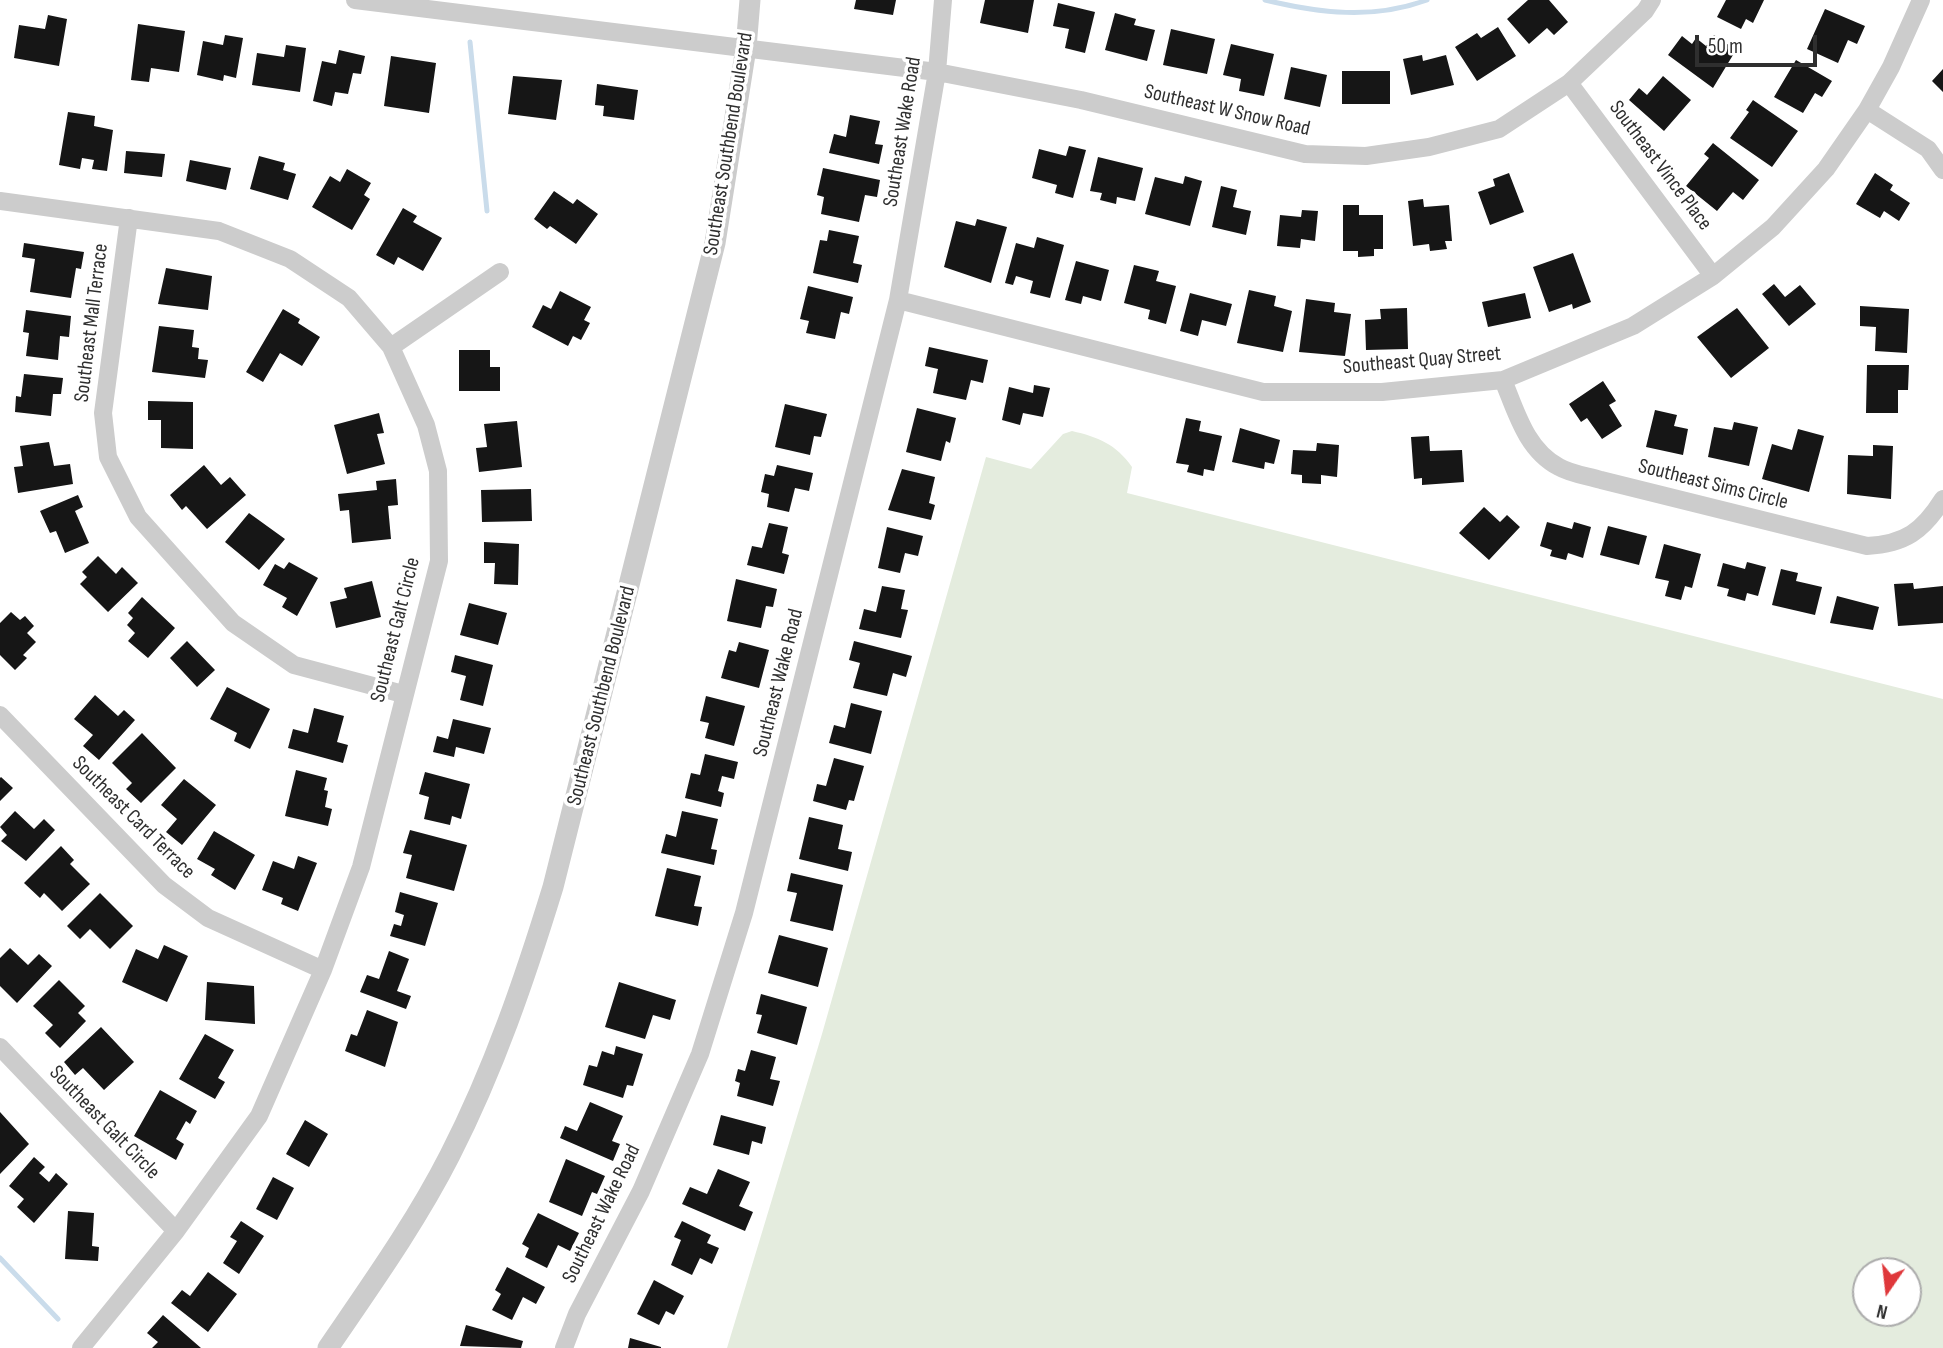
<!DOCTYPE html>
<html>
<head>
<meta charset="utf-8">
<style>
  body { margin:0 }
  #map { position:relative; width:1943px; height:1348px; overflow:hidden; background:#fff; font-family:"Sofia Sans Condensed",sans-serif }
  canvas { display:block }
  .north { position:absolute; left:1852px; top:1257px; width:70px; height:70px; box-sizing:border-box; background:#fff; border:2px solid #acacac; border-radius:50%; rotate:194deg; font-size:19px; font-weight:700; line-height:28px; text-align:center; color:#2f2f2f }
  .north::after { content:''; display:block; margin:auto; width:24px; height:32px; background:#df383b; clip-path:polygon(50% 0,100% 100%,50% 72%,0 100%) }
  .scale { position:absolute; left:1695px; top:35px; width:122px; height:32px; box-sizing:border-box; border:4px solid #2f2f2f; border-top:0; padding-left:9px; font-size:21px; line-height:24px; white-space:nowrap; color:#2f2f2f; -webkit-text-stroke:5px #fff; paint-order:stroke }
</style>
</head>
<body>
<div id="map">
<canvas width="1943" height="1348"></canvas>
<div class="north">N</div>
<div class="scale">50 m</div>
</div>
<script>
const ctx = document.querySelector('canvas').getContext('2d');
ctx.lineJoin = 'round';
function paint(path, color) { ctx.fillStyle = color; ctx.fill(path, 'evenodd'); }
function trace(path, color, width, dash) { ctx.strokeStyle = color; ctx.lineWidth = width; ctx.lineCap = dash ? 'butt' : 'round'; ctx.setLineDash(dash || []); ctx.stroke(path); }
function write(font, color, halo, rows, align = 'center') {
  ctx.font = font + ' "Sofia Sans Condensed",sans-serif'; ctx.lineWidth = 7; ctx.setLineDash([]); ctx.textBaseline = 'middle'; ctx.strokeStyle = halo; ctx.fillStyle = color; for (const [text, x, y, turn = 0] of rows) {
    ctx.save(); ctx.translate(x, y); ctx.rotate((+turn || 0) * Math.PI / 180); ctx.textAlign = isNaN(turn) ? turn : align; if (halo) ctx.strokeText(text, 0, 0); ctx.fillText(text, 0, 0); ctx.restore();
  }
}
paint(new Path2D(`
  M1072 431C1098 437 1116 444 1132 467L1127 493 1943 699V1348H727L822 1034 986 457 1031 469 1063 434ZM1866 1271H1908V1313H1866Z`), '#e4ecde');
trace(new Path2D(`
  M1265 0C1319 13 1373 20 1427 0
  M470 42 487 211
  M0 1258 58 1319`), '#cadceb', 5);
paint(new Path2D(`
  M856 0H896L893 15 854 9Z
  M985 0H1034L1028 33 980 23Z
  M1528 0H1549L1568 22 1554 35 1547 28 1529 44 1507 19Z
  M1726 0H1764L1753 23 1746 19 1741 29 1717 17Z
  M1058 3 1095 12 1085 53 1065 48 1069 29 1053 26Z
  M1825 9 1865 26 1857 44 1848 40 1838 63 1807 49Z
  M1115 13 1136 19 1134 25 1155 30 1147 61 1105 50Z
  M48 15 67 19 59 66 14 58 19 25 45 29Z
  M138 24 185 31 179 72 151 68 149 82 131 80Z
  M1498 27 1516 56 1477 81 1455 47 1477 33 1481 38Z
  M1171 29 1215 39 1207 74 1163 65Z
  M225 35 243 38 236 78 224 75 223 81 197 75 203 41 223 45Z
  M1714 35 1736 50 1713 88 1668 55 1682 36 1692 44 1696 38 1706 46Z
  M1231 44 1274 54 1264 96 1239 91 1241 79 1223 75Z
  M286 45 306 48 300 92 252 85 257 53 284 57Z
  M339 50 365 56 361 74 353 73 348 94 335 92 332 106 313 101 322 61 336 64Z
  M1422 55 1423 61 1446 55 1454 85 1411 95 1403 59Z
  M391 56 436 63 429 113 384 106Z
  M1796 60 1832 81 1822 97 1815 93 1803 113 1774 97Z
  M1291 67 1327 75 1320 107 1284 99Z
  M1943 69V92L1932 81Z
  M1342 71H1390V104H1342Z
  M513 76 562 80 556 120 508 114Z
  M1663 76 1691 100 1664 131 1629 100 1639 88 1647 95Z
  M597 84 638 90 634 120 603 116 604 106 595 105Z
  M1753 100 1798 131 1772 167 1730 138 1749 112 1746 110Z
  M68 112 95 116 94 126 113 130 107 171 92 169 94 160 82 158 80 169 59 165Z
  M850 115 880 121 875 144 883 145 879 164 829 153 834 134 846 137Z
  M1713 143 1759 180 1743 200 1733 192 1717 211 1686 186 1709 158 1704 154Z
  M1069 146 1086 150 1073 198 1055 193 1057 185 1032 178 1039 149 1066 156Z
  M126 151 165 154 162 177 124 173Z
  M259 156 285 163 283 170 296 174 288 200 250 189Z
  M1098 157 1143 168 1135 201 1117 197 1116 204 1100 200 1102 193 1090 191Z
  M190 160 231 168 226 190 186 181Z
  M823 168 880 180 877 197 865 195 859 222 821 214 824 197 817 195Z
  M347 169 371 183 364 195 370 199 352 230 312 207 330 176 340 182Z
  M1509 173 1524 212 1490 225 1478 192 1495 186 1493 179Z
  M1875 173 1893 185 1890 190 1910 203 1899 221 1884 211 1880 218 1856 204Z
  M1185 176 1202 181 1190 226 1145 214 1155 177 1183 184Z
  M1221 186 1237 190 1233 207 1251 211 1246 235 1212 227Z
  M554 191 573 204 577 199 598 214 576 244 550 226 547 229 534 219Z
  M1423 199 1424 207 1449 205 1452 241H1445L1447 249 1430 251 1429 244 1413 246 1408 201Z
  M1343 205H1359V215H1383V249H1374V256L1358 257V251H1343Z
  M403 208 417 216 413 222 442 238 423 271 398 257 394 265 376 255Z
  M1302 210 1318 211 1315 241 1301 239 1300 248 1277 246 1280 215 1301 217Z
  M977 219 1007 227 991 283 944 267 956 221 975 226Z
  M829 230 859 236 853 263 862 265 858 283 813 273 820 240 827 241Z
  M1037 237 1064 245 1050 298 1030 293 1033 281 1016 276 1013 285 1005 283 1016 243 1034 248Z
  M24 243 84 252 81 269 76 268 71 298 30 292 35 259 22 257Z
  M1573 253 1591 302 1573 309 1572 304 1549 312 1533 267Z
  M1076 261 1109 270 1101 301 1083 296 1081 304 1065 300Z
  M1134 265 1159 271 1156 281 1176 286 1166 324 1148 319 1150 310 1124 303Z
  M166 268 212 276 208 310 158 304Z
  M1774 284 1785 297 1800 285 1816 304 1789 326 1762 294Z
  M808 286 853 297 849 314 841 312 835 339 806 333 809 321 800 319Z
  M1249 290 1276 296 1274 306 1292 311 1283 352 1237 343Z
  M560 291 591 307 584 320 590 323 581 340 573 336 568 346 532 327 543 305 551 309Z
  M1190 293 1232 304 1226 326 1202 320 1198 336 1180 331Z
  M1525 293 1531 318 1488 327 1482 302Z
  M1306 299 1335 303 1334 312 1351 314 1345 356 1299 352Z
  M1860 306 1909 309 1907 353 1875 351 1876 327 1860 326Z
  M1407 308 1408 349 1366 350 1365 320 1381 319 1380 309Z
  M1737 308 1769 348 1731 378 1697 337Z
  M283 309 300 319 298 323 320 337 302 366 280 353 263 382 246 372Z
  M26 310 71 316 69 337 60 336 58 360 26 356 29 333 23 332Z
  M159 326 194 330 192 347 199 348 198 359 208 360 205 378 152 372Z
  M929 347 988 360 983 383 971 380 966 400 933 393 938 369 925 366Z
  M459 350H490V367H500V391H459Z
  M1867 365H1909L1908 390H1898V413H1866Z
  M24 374 63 378 61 394H53L51 416 15 412 16 396 21 397Z
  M1603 381 1616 401 1609 405 1622 426 1602 439 1587 418 1581 422 1569 404Z
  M1034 385 1050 388 1043 417 1023 413 1020 425 1002 420 1009 387 1033 393Z
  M148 401 193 402V449L161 448V420H148Z
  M785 404 827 414 821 437 814 436 810 455 775 447Z
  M917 408 956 418 950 443 946 441 941 461 906 452Z
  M1655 410 1677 415 1674 426 1688 429 1683 455 1646 447Z
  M379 413 384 433 377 434 385 464 347 474 334 425Z
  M1186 418 1201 421 1199 431 1222 436 1214 471 1204 469 1203 476 1187 472 1189 465 1176 463Z
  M517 421 522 467 479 472 476 448 487 447 484 424Z
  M1734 422 1758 427 1749 466 1708 457 1714 427 1732 430Z
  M1240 428 1280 440 1274 464 1265 462 1264 469 1232 462Z
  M1798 429 1824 436 1809 492 1762 479 1772 444 1792 450Z
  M1429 436 1430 451 1462 450 1464 482 1422 485V478L1414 479 1411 437Z
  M49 442 54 466 70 464 73 484 18 493 14 467 23 466 20 446Z
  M1317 443 1339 445 1337 477 1321 475V484L1302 483V475L1291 474 1293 450 1316 451Z
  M1873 445 1893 446 1891 499 1847 494 1848 455 1873 456Z
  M204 465 221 485 230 477 246 495 207 529 186 506 182 510 170 495Z
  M777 465 813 473 809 491 795 488 789 512 767 507 769 494 761 492 765 474 774 476Z
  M902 469 935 477 929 503 935 505 931 520 888 510Z
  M396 479 398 505 388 506 391 539 352 543 349 510 340 511 338 494 377 490 376 481Z
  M531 489 532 521 482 522 481 490Z
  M78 495 83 507 75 511 89 543 65 553 56 531 50 533 40 511Z
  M1484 507 1500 522 1507 515 1520 527 1489 560 1459 533Z
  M249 513 285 539 259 570 225 542Z
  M1547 522 1572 529 1574 522 1591 527 1583 558 1568 553 1566 560 1550 556 1552 550 1540 546Z
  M769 523 788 527 782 553 789 555 784 574 747 565 752 546 762 548Z
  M1608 526 1647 536 1639 565 1600 555Z
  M887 527 923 536 918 556 905 553 900 573 878 568Z
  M484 542 519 544 518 585 494 584 495 563H484Z
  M1664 544 1701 554 1692 588 1685 586 1681 600 1665 596 1669 581 1655 578Z
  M98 556 116 574 122 567 138 583 108 612 80 584 87 577 82 572Z
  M289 562 318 578 297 616 282 607 287 598 263 585 275 564 284 569Z
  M1747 562 1766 567 1758 596 1747 593 1745 601 1727 596 1729 589 1717 586 1723 563 1745 569Z
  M1781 569 1798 573 1796 581 1822 587 1815 615 1772 605Z
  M736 579 777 589 773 607 766 606 761 628 727 621Z
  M372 581 381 617 336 628 330 602 347 598 344 588Z
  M1913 583 1914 589 1943 586V623L1898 626 1894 584Z
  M882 586 905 590 901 609 908 610 901 638 859 629 864 609 876 612Z
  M1837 596 1879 607 1873 630 1830 623Z
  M142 597 175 628 148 658 128 641 135 633 127 625 133 618 128 613Z
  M469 603 507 613 498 645 460 635Z
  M11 612 20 620 25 616 34 626 27 633 36 642 23 655 27 658 15 670 0 655V623Z
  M187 641 215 670 197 687 170 658Z
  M854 641 912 656 906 677 893 673 887 696 853 688 860 663 849 660Z
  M739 642 769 650 759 688 721 678 729 650 736 652Z
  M455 655 493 665 483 706 460 700 466 676 451 672Z
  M227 687 270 709 250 749 234 741 237 733 210 719Z
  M95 695 118 716 124 710 135 720 99 760 83 746 93 735 74 719Z
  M706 696 745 706 734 746 705 738 709 723 700 721Z
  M851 703 882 711 871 754 829 743 834 725 845 728Z
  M314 708 344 716 337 742 348 745 343 763 288 748 293 729 308 733Z
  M453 719 491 728 484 754 456 747 454 757 433 752 437 736 448 739Z
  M142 733 176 768 141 803 126 789 132 783 112 763Z
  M705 754 738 762 734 779 722 776 718 791 724 793 721 807 685 798 691 773 700 775Z
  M834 758 864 766 854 801 849 800 846 810 813 801 817 784 826 786Z
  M296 770 327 778 324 790 328 791 325 807 332 809 328 826 285 816Z
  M425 772 470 784 461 819 452 816 450 825 424 819 429 797 419 794Z
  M1 777 13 788 0 801V778Z
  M184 779 216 805 182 845 166 832 177 819 161 805Z
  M15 811 34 829 44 819 55 830 26 861 1 841 7 835 0 827Z
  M682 811 718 819 711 849 717 850 714 865 661 853 666 834 676 837Z
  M809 817 843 825 838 849 852 852 848 871 799 859Z
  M410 830 467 845 454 891 406 878 412 855 403 853Z
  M214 831 255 855 235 890 211 875 215 869 197 859Z
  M61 846 74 860 70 864 90 884 62 911 44 893 40 898 24 883Z
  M298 856 317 863 298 911 281 904 283 898 262 890 273 861 294 869Z
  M667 868 701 876 694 906 702 907 698 926 655 916Z
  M791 873 843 885 833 931 790 921 797 893 787 891Z
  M400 892 438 903 425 946 390 936 394 924 401 926 404 915 395 912Z
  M100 893 133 926 110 949 90 929 80 939 67 926Z
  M779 935 828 948 818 987 768 973Z
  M164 945 188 956 167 1002 122 982 136 949 158 959Z
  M10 948 28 965 39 954 52 966 17 1003 0 986V958Z
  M389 951 409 959 397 991 411 996 406 1009 360 992 367 975 379 979Z
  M59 980 85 1006 78 1013 86 1021 60 1048 45 1033 53 1025 33 1006Z
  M207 982 254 986 255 1024 205 1020Z
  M619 982 676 1000 670 1020 653 1015 645 1039 605 1027Z
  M761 994 807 1007 797 1045 757 1033 762 1015 756 1014Z
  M367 1010 398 1022 385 1067 345 1051 351 1034 357 1036Z
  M101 1027 134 1062 104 1090 83 1068 75 1075 64 1062Z
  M205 1034 234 1050 218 1078 225 1082 215 1099 179 1079Z
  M616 1046 643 1054 633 1086 627 1085 623 1098 583 1085 589 1065 597 1067 602 1051 614 1055Z
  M751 1050 776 1057 770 1079 780 1081 773 1106 737 1096 740 1083 735 1081 738 1069 745 1071Z
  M160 1090 197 1111 190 1124 186 1121 176 1139 184 1144 176 1160 134 1136Z
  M590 1102 623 1116 612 1141 620 1144 613 1161 560 1138 565 1126 577 1131Z
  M0 1112 29 1144 0 1174Z
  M721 1115 766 1127 762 1144 752 1141 749 1155 713 1145Z
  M305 1120 328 1134 309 1167 286 1154Z
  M34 1157 45 1167 39 1173 49 1182 56 1173 68 1184 34 1223 17 1207 24 1199 9 1186Z
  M566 1159 605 1176 597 1194 592 1192 582 1216 549 1202Z
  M718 1169 750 1182 739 1206 753 1212 745 1231 682 1204 690 1187 707 1194Z
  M273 1177 294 1188 277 1220 256 1209Z
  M68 1211 94 1213 92 1246 99 1247 98 1261 65 1259Z
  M538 1213 579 1233 570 1251 558 1245 547 1268 525 1257 529 1248 522 1244Z
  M241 1221 264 1236 239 1274 223 1263 237 1241 230 1237Z
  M682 1221 711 1235 707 1243 719 1248 712 1264 700 1258 692 1275 671 1265 681 1240 674 1237Z
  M507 1267 545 1287 536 1304 523 1297 512 1320 492 1310 501 1294 495 1290Z
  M208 1272 237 1294 208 1332 171 1303 182 1290 190 1296Z
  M654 1280 684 1296 674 1315 666 1311 659 1325 637 1314Z
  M163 1315 201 1348H152L158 1342 147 1333Z
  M466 1325 523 1341 521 1348 460 1346Z
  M630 1338 661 1347V1348H628Z`), '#161616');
trace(new Path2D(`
  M355 0 937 72 1081 100 1305 154 1366 156 1429 147 1499 129 1569 83 1645 11 1652 0
  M1569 83 1713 276
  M1867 110 1928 149 1943 170
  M0 201 219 231 290 259 349 298 391 347 426 425 438 471 439 561 361 867 323 970 259 1116 176 1231 81 1348
  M129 218 103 413 108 457 138 517 233 623 294 665 403 694
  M898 300 1263 392H1382L1503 380 1633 326 1713 276 1773 227 1826 169 1867 110 1891 67 1921 0
  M391 347 500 272
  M1503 380C1516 411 1526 450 1559 467 1571 474 1588 476 1601 480L1867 546C1905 544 1923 531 1943 499
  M0 715 164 885 208 918 323 970
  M0 1047 176 1231
  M564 1348 577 1314 641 1191 700 1054 744 913 898 300 937 72 943 0`), '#ccc', 18);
trace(new Path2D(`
  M328 1348C371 1285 416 1222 450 1155 494 1069 525 978 553 887L715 243 746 48 750 0`), '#ccc', 21);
write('21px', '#2f2f2f', '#fff', [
  ["Southeast W Snow Road",1227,111,13],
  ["Southeast Wake Road",903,132,-81],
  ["Southeast Southbend Boulevard",729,144,-81],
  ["Southeast Vince Place",1660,166,53],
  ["Southeast Mall Terrace",92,323,-83],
  ["Southeast Quay Street",1422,361,-5],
  ["Southeast Sims Circle",1713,485,14],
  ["Southeast Galt Circle",396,630,-76],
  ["Southeast Wake Road",779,683,-76],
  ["Southeast Southbend Boulevard",602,696,-76],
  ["Southeast Card Terrace",133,818,45],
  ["Southeast Galt Circle",104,1123,46],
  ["Southeast Wake Road",602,1214,-64]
]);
</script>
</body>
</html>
